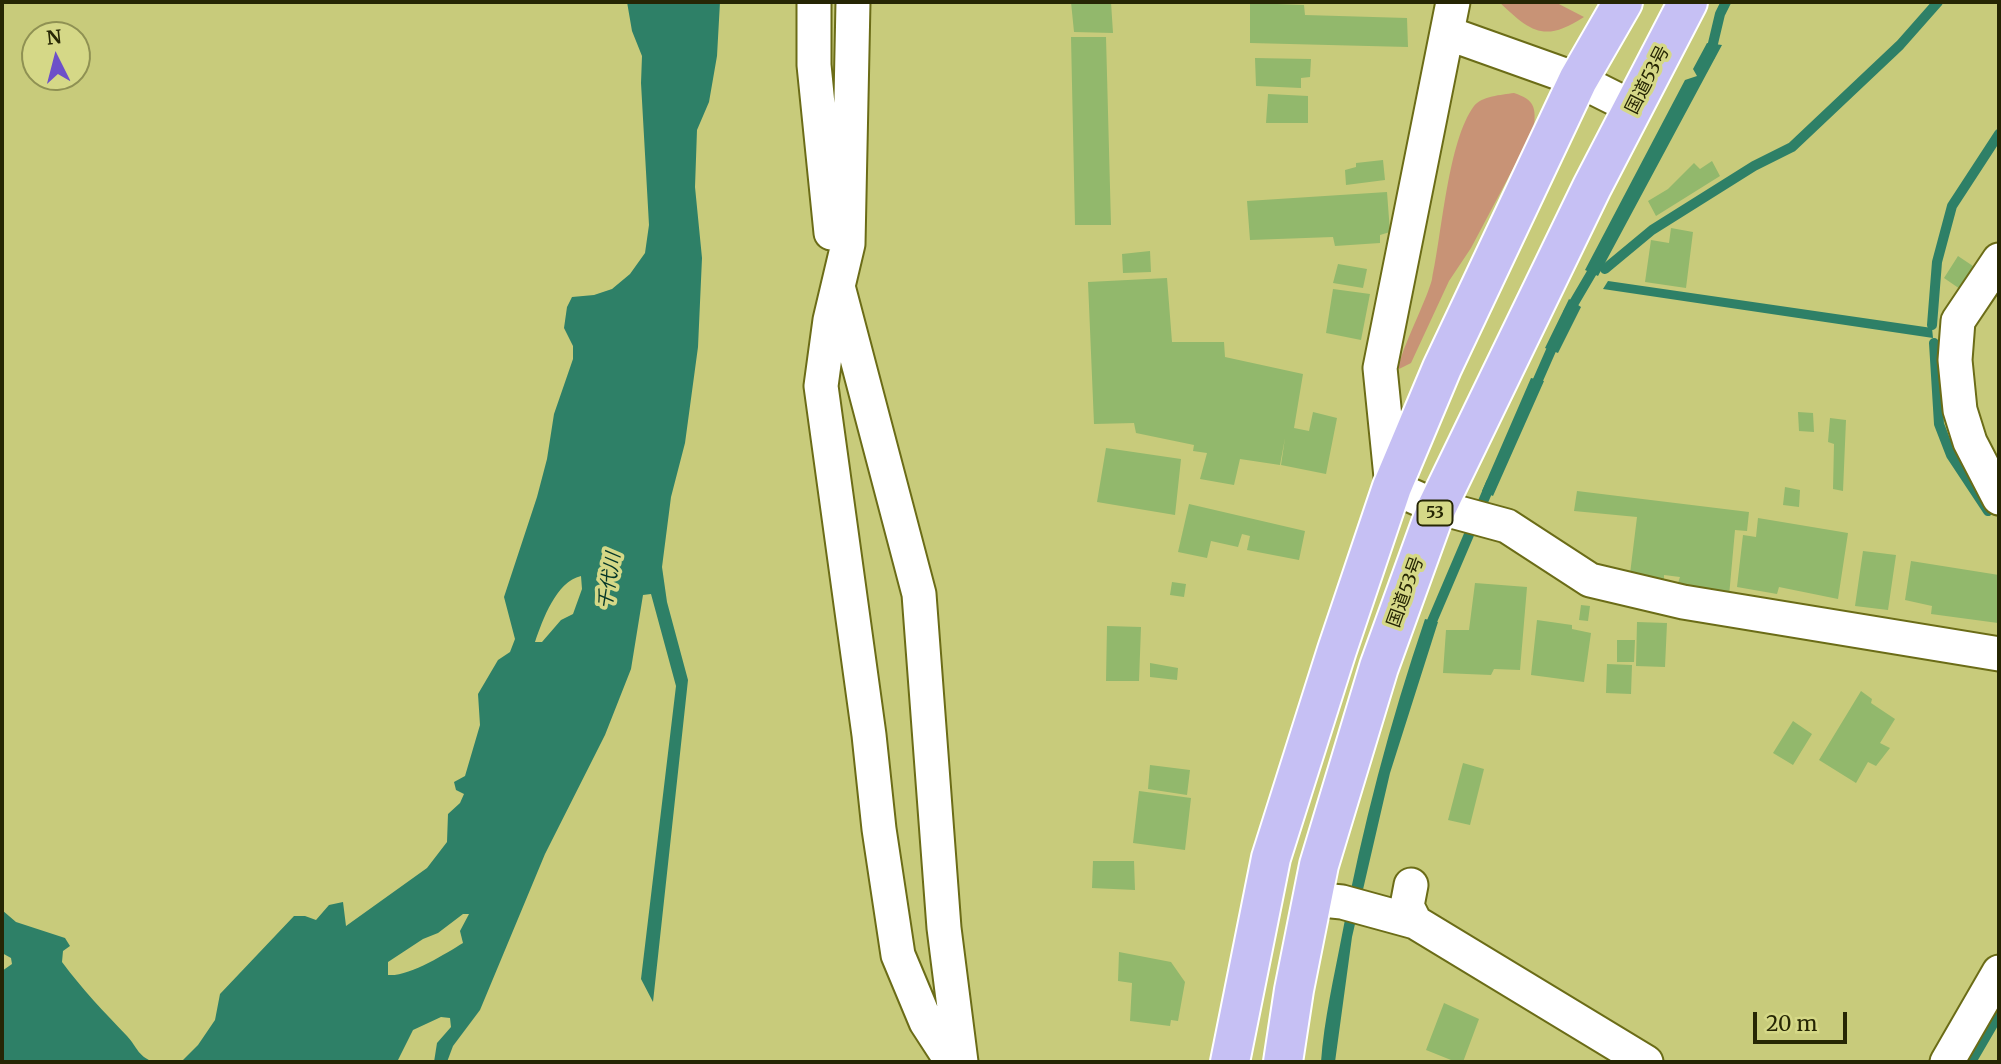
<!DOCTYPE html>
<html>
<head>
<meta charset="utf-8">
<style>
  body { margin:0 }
  #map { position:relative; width:2001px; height:1064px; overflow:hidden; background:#c8cb7b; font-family:Merriweather,serif }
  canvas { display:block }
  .frame { position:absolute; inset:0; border:4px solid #262604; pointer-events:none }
  .north { position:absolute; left:21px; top:21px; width:70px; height:70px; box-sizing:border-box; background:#d5d887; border:2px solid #8f9153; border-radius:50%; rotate:354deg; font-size:19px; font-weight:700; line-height:28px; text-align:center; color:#262604 }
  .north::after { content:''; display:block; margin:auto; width:24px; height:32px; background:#6d50c9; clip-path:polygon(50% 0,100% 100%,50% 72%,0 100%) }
  .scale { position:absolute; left:1753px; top:1012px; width:94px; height:32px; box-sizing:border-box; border:4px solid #262604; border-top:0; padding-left:9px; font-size:21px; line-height:24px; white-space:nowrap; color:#262604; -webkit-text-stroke:5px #d5d887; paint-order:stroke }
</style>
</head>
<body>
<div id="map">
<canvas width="2001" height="1064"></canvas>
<div class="frame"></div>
<div class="north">N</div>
<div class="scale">20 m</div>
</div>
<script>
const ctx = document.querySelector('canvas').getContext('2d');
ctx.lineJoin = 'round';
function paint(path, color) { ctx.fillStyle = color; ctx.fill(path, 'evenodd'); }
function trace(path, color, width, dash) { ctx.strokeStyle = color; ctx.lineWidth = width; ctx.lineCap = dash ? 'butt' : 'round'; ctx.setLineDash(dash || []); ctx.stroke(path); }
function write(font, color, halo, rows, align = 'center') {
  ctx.font = font + ' Merriweather,"Noto Sans JP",serif'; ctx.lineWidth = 7; ctx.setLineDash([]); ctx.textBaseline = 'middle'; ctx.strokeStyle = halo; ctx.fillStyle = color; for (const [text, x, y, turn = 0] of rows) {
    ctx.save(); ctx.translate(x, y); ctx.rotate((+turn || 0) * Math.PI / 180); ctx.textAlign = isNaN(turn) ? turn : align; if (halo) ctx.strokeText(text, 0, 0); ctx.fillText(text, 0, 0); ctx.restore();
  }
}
paint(new Path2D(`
  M1499 2H1555L1584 17C1544 43 1531 32 1499 2Z
  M1514 93C1535 100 1536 107 1534 129L1471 248 1449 281 1411 363 1399 369C1397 358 1428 298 1432 279 1442 234 1448 141 1474 106 1482 96 1501 95 1514 93Z`), '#c89376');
paint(new Path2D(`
  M627 2H720L717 56 709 102 697 130 695 187 702 258 698 347 685 443 671 497 662 567 667 602 688 680 653 1002 641 979 676 686 651 594 643 595 631 669 605 735 545 854 480 1010 453 1046 447 1062H434L437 1043 451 1027 450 1018 441 1017 413 1030 397 1062H181L198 1045 215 1020 220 994 294 916H305L316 920 329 905 343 902 346 926 427 868 447 842 448 814 460 803 464 794 456 790 454 782 465 776 480 725 478 694 498 660 510 652 515 639 504 597 537 497 547 459 554 414 573 359V346L564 328 567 307 572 297 594 295 612 289 630 274 645 253 649 225 641 83 642 56 632 31ZM581 576 582 589 573 614 561 620 542 642H535C543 619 556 582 581 576ZM463 914H469L460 931 463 943C445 954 409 977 388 975V962L423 939 438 933Z
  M1707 43 1722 45 1598 276 1585 270 1685 80 1697 76 1693 69Z
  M1608 281 1932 328 1933 338 1603 289Z
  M1569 299 1581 307 1558 353 1545 348Z
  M1531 378 1544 381 1493 496 1482 491Z
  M1425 619 1438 622 1390 773 1352 937 1335 1062H1321C1324 1020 1334 977 1342 935 1362 828 1390 722 1425 619Z
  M2 910 16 922 65 938 70 946 63 951 62 962C82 989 104 1012 127 1036 138 1048 137 1055 153 1062H2V971L12 964 11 958 2 953Z`), '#2e8067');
trace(new Path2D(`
  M1710 56 1720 14 1726 2
  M1605 269 1652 230 1754 166 1792 147 1900 45 1938 2
  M1568 313 1598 262
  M1932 325 1937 262 1952 206 1999 134
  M1934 343 1939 424 1951 455 1988 511
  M1534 389 1556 339
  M1427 633 1491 483
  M1971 1062 1999 1014`), '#2e8067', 10);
paint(new Path2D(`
  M1071 2H1111L1113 33 1074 32Z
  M1250 3 1304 5 1305 15 1407 18 1408 47 1250 43Z
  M1071 37H1106L1111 225H1075Z
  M1255 58 1311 59 1310 77 1301 78V88L1256 86Z
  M1268 94 1308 96V123H1266Z
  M1383 160 1385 180 1346 185 1345 170 1356 167V163Z
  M1712 161 1720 176 1656 216 1648 201 1668 189 1694 163 1700 169Z
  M1387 192 1390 232 1380 235V243L1335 246 1333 237 1250 240 1247 201Z
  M1671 228 1693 232 1686 288 1645 282 1651 240 1669 243Z
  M1150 251 1151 272 1123 273 1122 254Z
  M1958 256 1973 266 1960 289 1944 278Z
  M1338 264 1367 269 1363 288 1333 283Z
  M1167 278 1172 342H1224L1225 357 1303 374 1294 428 1309 431 1313 412 1337 418 1326 474 1281 465 1285 438 1280 465 1240 459 1234 485 1200 479 1207 453 1193 451 1194 445 1136 433 1134 423 1094 424 1088 282Z
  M1333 289 1370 294 1361 340 1326 333Z
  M1798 412 1813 413 1814 432 1799 431Z
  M1830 418 1846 420 1843 491 1833 489 1834 444 1828 442Z
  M1106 448 1181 459 1175 515 1097 502Z
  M1785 487 1800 490 1799 507 1783 505Z
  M1577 491 1749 512 1747 531 1735 530 1729 596 1677 586 1680 577 1664 575V581L1630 574 1637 517 1574 511Z
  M1189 504 1305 531 1299 560 1247 550 1250 536 1242 534 1238 547 1211 541 1207 558 1178 552Z
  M1758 518 1848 533 1838 599 1779 587 1777 594 1737 587 1743 535 1756 537Z
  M1863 551 1896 555 1888 610 1855 606Z
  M1911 561 1999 575 1998 623 1931 614 1932 606 1905 600Z
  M1172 582 1186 584 1184 597 1170 595Z
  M1475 583 1527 587 1520 670 1494 669 1491 675 1443 673 1446 630H1469Z
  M1581 605 1590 606 1588 621 1579 620Z
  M1537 620 1572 625V629L1591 633 1584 682 1531 675Z
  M1637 622 1667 623 1665 667 1636 666Z
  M1107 626 1141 627 1139 681H1106Z
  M1617 640H1635L1634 662H1617Z
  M1150 663 1178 668 1177 680 1150 677Z
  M1607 664 1632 665 1631 694 1606 693Z
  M1861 691 1872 699 1871 703 1895 719 1880 743 1890 748 1876 766 1868 762 1856 783 1819 760Z
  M1793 721 1812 734 1793 765 1773 753Z
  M1463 763 1484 769 1470 825 1448 820Z
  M1150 765 1190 770 1187 795 1148 789Z
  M1139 791 1191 798 1185 850 1133 843Z
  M1093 861H1134L1135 890 1092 888Z
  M1119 952 1171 962 1185 982 1178 1021 1171 1020 1170 1026 1130 1021 1132 983 1118 981Z
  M1444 1003 1479 1019 1463 1062H1456L1426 1050Z`), '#92b86c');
const minor = new Path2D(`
  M814 2V65L831 233
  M853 2 848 244 830 320 821 386 869 735 879 829 898 955 926 1022 952 1062
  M1453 2 1380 368 1392 487 1437 507 1507 526 1590 580 1683 602 1999 654
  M1447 33 1576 79 1634 108
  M1999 260 1958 321 1955 360 1960 410 1970 442 1999 498
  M839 290 919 594 944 928 961 1062
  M1411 885 1407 906 1415 922 1646 1062
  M1312 899 1342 902 1415 922
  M1947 1062 1999 972`);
const highway = new Path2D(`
  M1230 1062 1271 858 1337 650 1392 487 1442 368 1578 80 1623 2
  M1283 1062 1294 990 1319 865 1379 667 1437 507 1592 187 1688 2`);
trace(minor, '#6b6c17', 37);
trace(highway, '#fff', 42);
trace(minor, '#fff', 33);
trace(highway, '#c6c0f4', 38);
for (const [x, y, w] of [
  [1435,513,35]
]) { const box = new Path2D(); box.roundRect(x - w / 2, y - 12.5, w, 25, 5); ctx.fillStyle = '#d5d887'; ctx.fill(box); trace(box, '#262604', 2); }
write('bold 16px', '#262604', null, [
  ["53",1435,513]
]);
write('18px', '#262604', '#d5d887', [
  ["国道53号",1648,80,-63],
  ["国道53号",1406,592,-70]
]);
write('italic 19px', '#043629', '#d5d887', [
  ["千代川",610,581,-81]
]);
</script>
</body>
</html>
